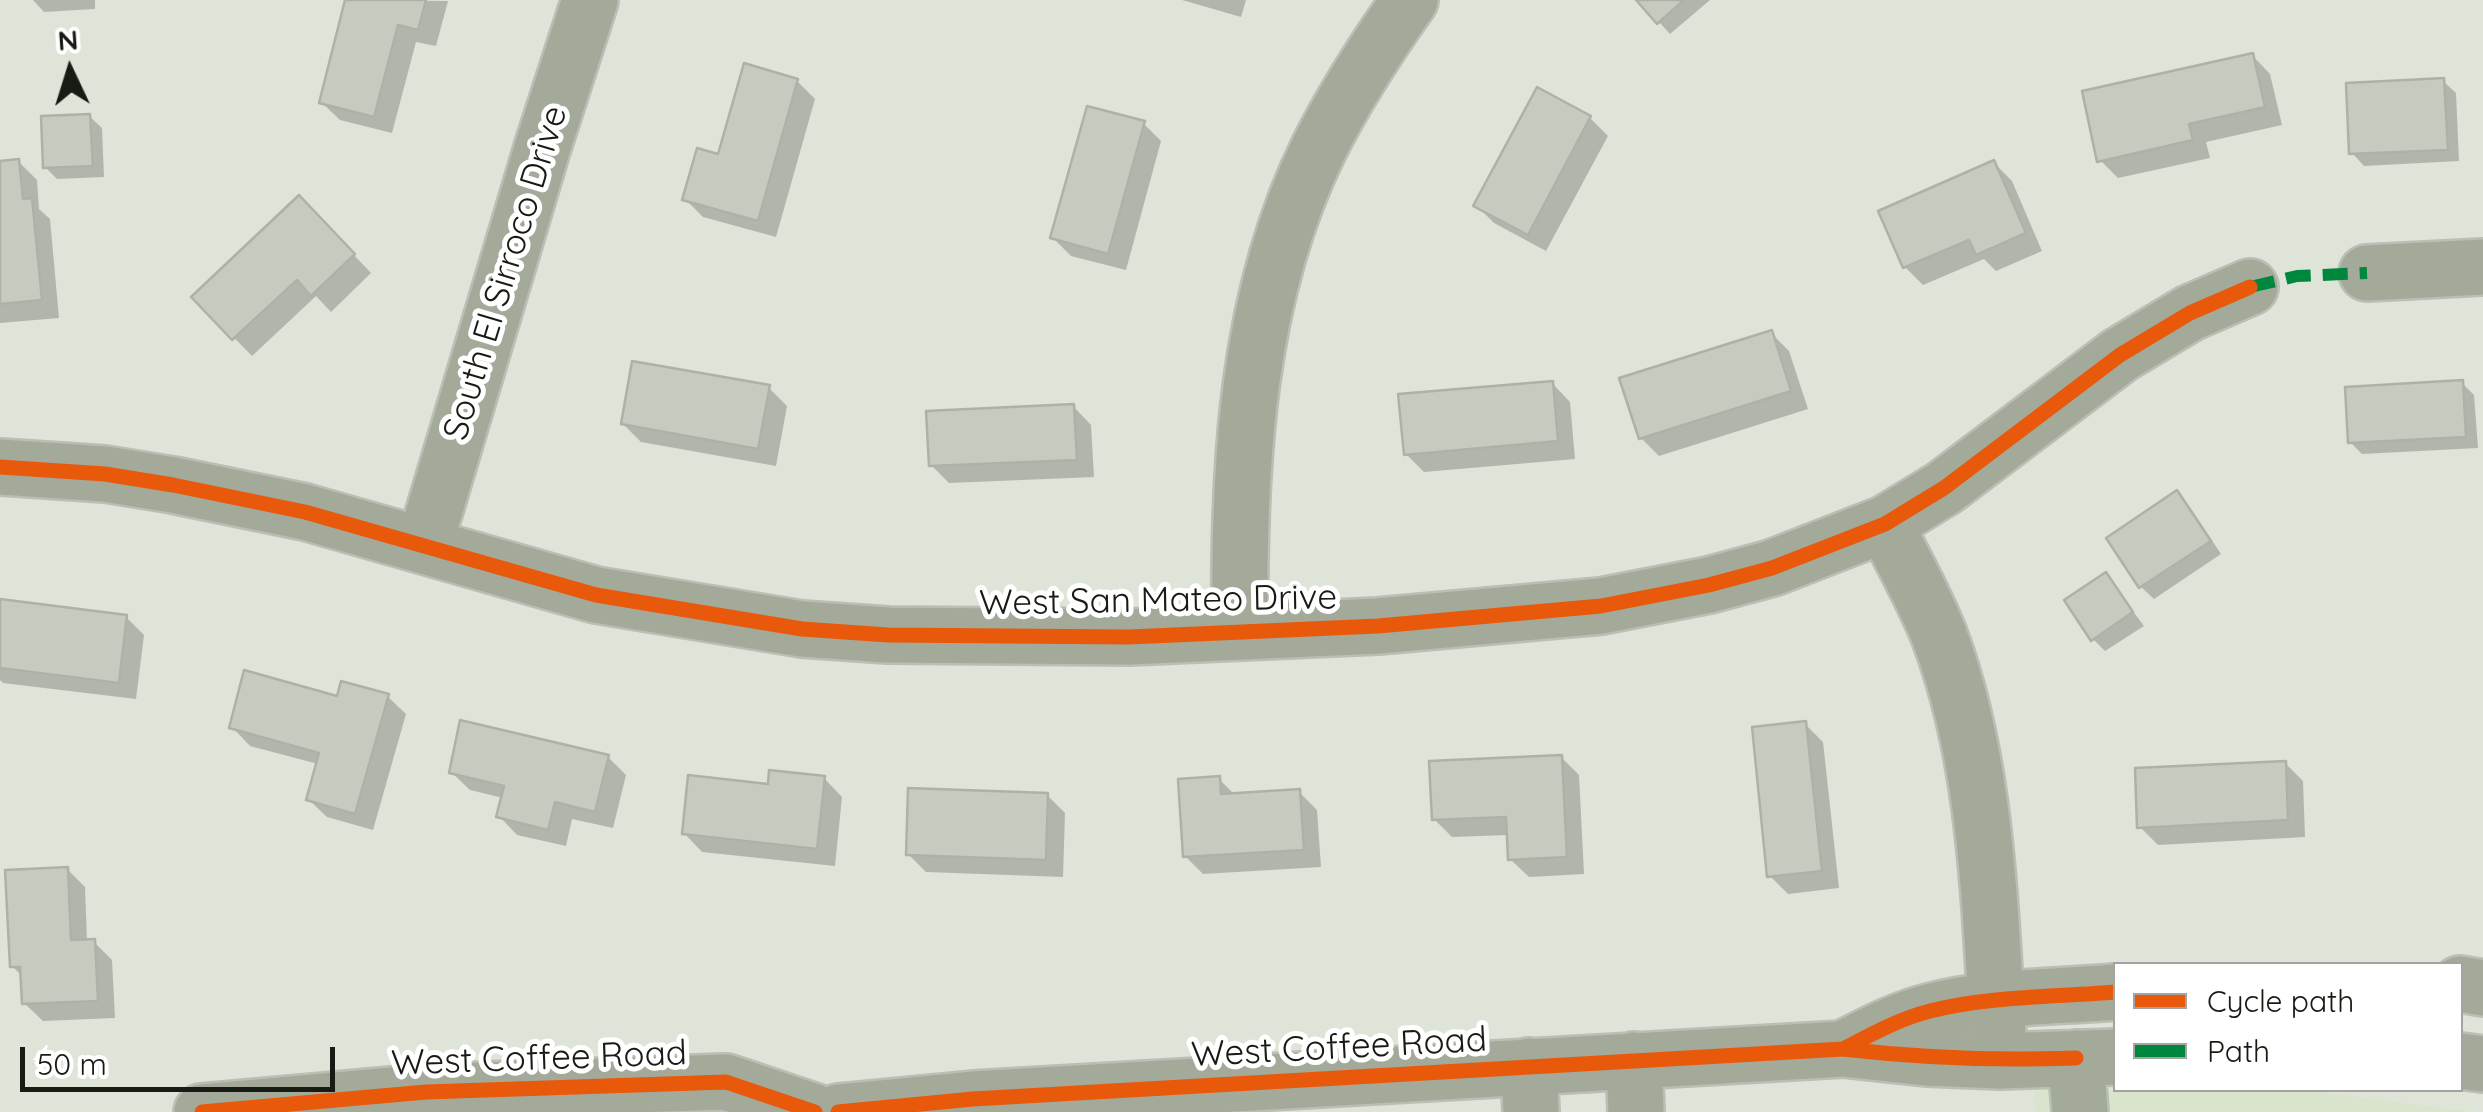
<!DOCTYPE html>
<html>
<head>
<meta charset="utf-8">
<style>
  body { margin:0 }
  #map { position:relative; width:2483px; height:1112px; overflow:hidden; background:#dee4d7; font-family:Quicksand,sans-serif }
  canvas { display:block }
  .legend { position:absolute; left:2113px; top:962px; width:350px; height:130px; box-sizing:border-box; background:#fff; border:2px solid #a3a4a1; margin:0; padding:12px 18px; list-style:none; font-size:30px; color:#181b13 }
  .legend li { display:flex; align-items:center; gap:20px; height:50px }
  .legend b { width:50px; border:2px solid #a3a4a1 }
  .north { position:absolute; left:20px; top:20px; width:100px; height:100px; -webkit-text-stroke:8px #fff; paint-order:stroke; rotate:356deg; font-size:28px; font-weight:700; line-height:40px; text-align:center; color:#181b13 }
  .north::after { content:''; display:block; margin:auto; width:35px; height:45px; background:#181b13; clip-path:polygon(50% 0,100% 100%,50% 72%,0 100%) }
  .scale { position:absolute; left:20px; top:1047px; width:315px; height:45px; box-sizing:border-box; border:5px solid #181b13; border-top:0; padding-left:12px; font-size:30px; line-height:35px; white-space:nowrap; color:#181b13; -webkit-text-stroke:8px #fff; paint-order:stroke }
</style>
</head>
<body>
<div id="map">
<canvas width="2483" height="1112"></canvas>
<ul class="legend">
<li><b style="height:12px;background:#e8590c"></b>Cycle path</li>
<li><b style="height:12px;background:#00873e"></b>Path</li>
</ul>
<div class="north">N</div>
<div class="scale">50 m</div>
</div>
<script>
const ctx = document.querySelector('canvas').getContext('2d');
ctx.lineJoin = 'round';
function paint(path, color) { ctx.fillStyle = color; ctx.fill(path, 'evenodd'); }
function trace(path, color, width, dash) { ctx.strokeStyle = color; ctx.lineWidth = width; ctx.lineCap = dash ? 'butt' : 'round'; ctx.setLineDash(dash || []); ctx.stroke(path); }
function write(font, color, halo, rows, align = 'center') {
  ctx.font = font + ' Quicksand,sans-serif'; ctx.lineWidth = 10; ctx.setLineDash([]); ctx.textBaseline = 'middle'; ctx.strokeStyle = halo; ctx.fillStyle = color; for (const [text, x, y, turn = 0] of rows) {
    ctx.save(); ctx.translate(x, y); ctx.rotate((+turn || 0) * Math.PI / 180); ctx.textAlign = isNaN(turn) ? turn : align; if (halo) ctx.strokeText(text, 0, 0); ctx.fillText(text, 0, 0); ctx.restore();
  }
}
paint(new Path2D(`
  M2034 1090 2311 1091 2472 1112H2036Z`), '#dae4cd');
paint(new Path2D(`
  M33 0H95V9L44 12Z
  M348 0 448 1 436 46 416 42 392 133 340 120 321 102Z
  M1182 0H1246L1241 17Z
  M1639 0H1710L1670 34Z
  M2252 55 2270 74 2282 125 2206 142 2210 158 2118 178 2100 160Z
  M797 81 815 99 776 237 703 217 685 199 719 157Z
  M2443 81 2456 93 2459 161 2364 166 2352 153Z
  M89 116 102 128 104 177 57 179 45 167Z
  M1590 118 1608 136 1546 251 1494 223 1476 205Z
  M1143 123 1161 141 1126 270 1071 256 1053 238Z
  M19 162 37 180 39 209 50 219 59 318 0 323V164Z
  M1994 163 2012 181 2042 251 1996 271 1984 259 1923 285 1905 267Z
  M317 216 371 273 331 312 316 296 252 356 194 297Z
  M1771 333 1789 351 1808 409 1659 456 1641 438Z
  M1552 383 1570 402 1575 459 1424 472 1406 454Z
  M2462 383 2474 395 2478 448 2362 454 2350 442Z
  M769 388 787 406 776 466 641 442 623 424Z
  M1073 406 1091 425 1094 477 949 483 931 465Z
  M2177 494 2189 506 2221 554 2154 599 2141 587 2110 539Z
  M2106 575 2144 626 2105 651 2093 639Z
  M0 602 126 617 144 635 136 699 3 683 0 680Z
  M387 696 406 714 373 830 327 817 308 799 318 764 250 746 232 727 339 699Z
  M1805 724 1823 742 1839 888 1788 894 1770 876Z
  M608 757 626 775 613 828 572 819 566 846 517 835 499 816 503 798 470 790 451 772Z
  M1561 757 1579 775 1584 874 1529 877 1510 859 1509 835 1452 837 1434 819Z
  M2285 763 2303 781 2305 837 2158 845 2140 827Z
  M824 778 842 797 835 866 702 852 684 833 770 786Z
  M1219 779 1235 795 1299 792 1317 810 1321 867 1203 874 1185 856Z
  M1047 795 1065 813 1063 877 926 872 908 854Z
  M67 869 85 887 87 942H94L112 960 115 1018 43 1021 24 1003 23 977 12 966Z`), '#0003');
const building = new Path2D(`
  M345 0H426L418 30 398 25 374 117 319 103Z
  M1636 0H1684L1657 24Z
  M2253 53 2265 107 2189 124 2193 140 2097 162 2082 91Z
  M744 63 798 79 758 221 682 200 697 148 718 154Z
  M2444 78 2448 150 2349 154 2346 83Z
  M1537 87 1591 116 1528 235 1473 206Z
  M1087 106 1145 121 1108 254 1050 238Z
  M90 114 93 166 43 168 41 116Z
  M19 159 23 199 32 198 42 300 0 304V161Z
  M1994 160 2026 233 1976 255 1969 240 1903 268 1878 211Z
  M299 195 355 254 311 296 297 280 232 340 191 297Z
  M1772 330 1791 391 1639 439 1619 378Z
  M632 361 770 385 758 449 621 424Z
  M2463 380 2466 437 2348 443 2345 387Z
  M1553 381 1558 441 1404 455 1398 394Z
  M1074 404 1077 460 929 466 926 411Z
  M2177 490 2211 541 2139 588 2106 538Z
  M2106 572 2133 612 2091 641 2064 600Z
  M0 599 127 615 119 683 0 668Z
  M244 670 337 696 341 681 389 694 355 814 306 800 319 753 229 728Z
  M460 720 609 755 595 812 555 802 548 830 496 817 504 786 449 773Z
  M1806 721 1822 871 1767 877 1752 727Z
  M1562 755 1567 857 1508 860 1506 817 1432 820 1429 761Z
  M2286 761 2288 820 2137 828 2135 768Z
  M769 770 825 776 817 849 682 834 688 775 768 784Z
  M1220 776 1221 794 1300 789 1304 850 1183 857 1178 779Z
  M908 788 1048 793 1046 860 906 855Z
  M68 867 71 940 95 939 98 1001 22 1004 20 967H10L5 870Z`);
paint(building, '#c6cbc0');
trace(building, '#adb2a7', 2.5);
const minor = new Path2D(`
  M2367 273 2483 267
  M0 467 105 474 173 485 305 512 596 595 802 629 888 635 1129 637 1378 626 1601 606 1709 585 1772 568 1885 524 1944 488 2120 355 2190 313 2250 287
  M1885 524C1903 561 1924 597 1939 635 1990 770 1989 918 2000 1061
  M424 546 542 149 590 0
  M1240 631C1238 469 1246 296 1319 148 1345 96 1376 48 1410 0
  M2460 984 2483 988
  M1843 1049C1871 1035 1898 1020 1929 1012 1989 996 2054 997 2116 992
  M2076 1058 2080 1112
  M1634 1060 1636 1112
  M2460 1061 2483 1064
  M1529 1066 1531 1112
  M202 1112 426 1092 726 1082 815 1112
  M838 1112 973 1099 1843 1049 1926 1058 2000 1061 2116 1057`);
trace(minor, '#babfb5', 60);
trace(minor, '#a3aa9a', 55);
trace(new Path2D(`
  M2250 287 2297 276 2367 273`), '#00873e', 12, [25, 12]);
trace(new Path2D(`
  M0 467 105 474 173 485 305 512 596 595 802 629 888 635 1129 637 1378 626 1601 606 1709 585 1772 568 1885 524 1944 488 2120 355 2190 313 2250 287
  M1845 1048C1872 1034 1899 1019 1930 1011 1989 996 2055 997 2116 992
  M202 1112 426 1092 726 1082 815 1112
  M838 1112 973 1099 1843 1049C1922 1058 1998 1061 2076 1058`), '#e8590c', 15);
write('35px', '#181b13', '#fff', [
  ["South El Sirroco Drive",506,273,-73],
  ["West San Mateo Drive",1158,601,-1],
  ["West Coffee Road",1339,1048,-3],
  ["West Coffee Road",539,1059,-2]
]);
</script>
</body>
</html>
